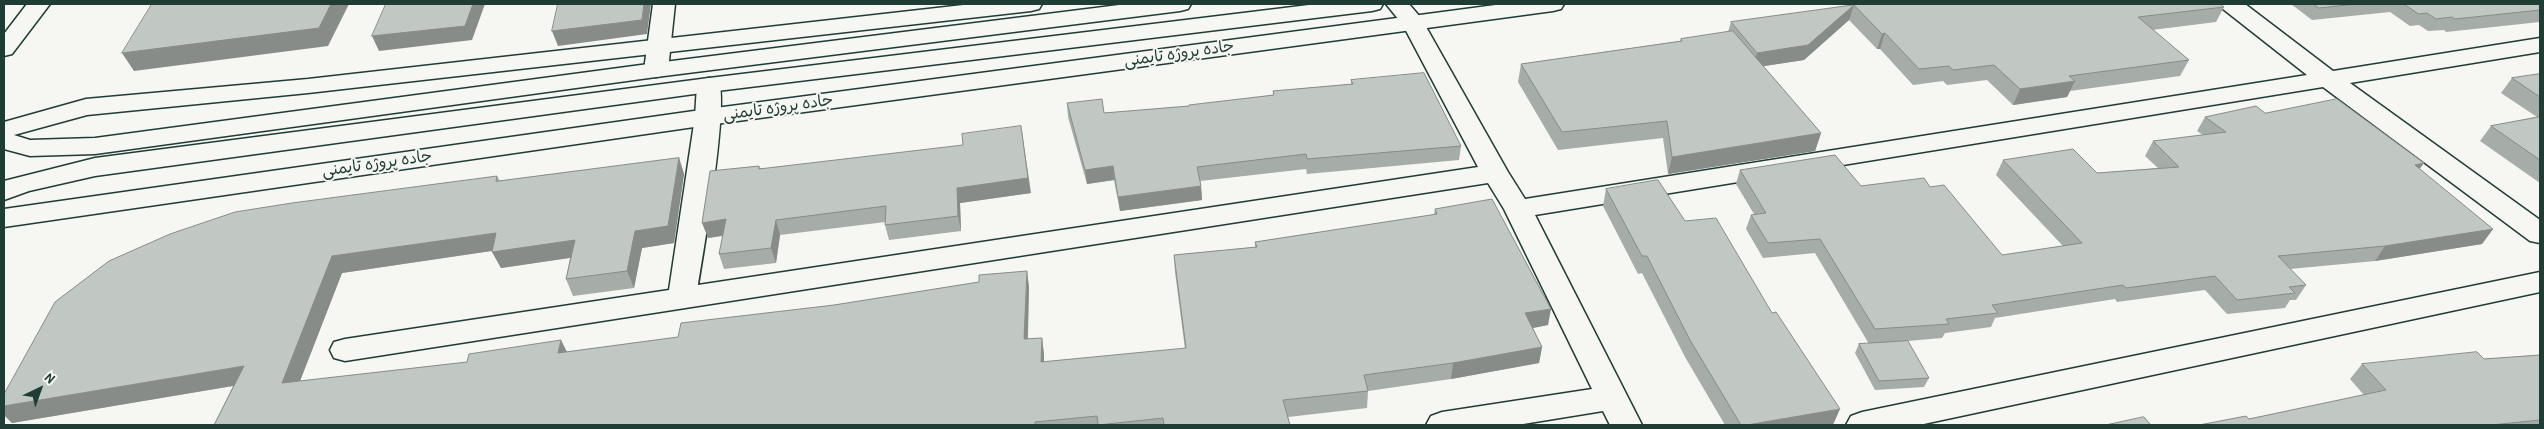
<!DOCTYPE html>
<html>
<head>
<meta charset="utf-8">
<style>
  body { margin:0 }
  #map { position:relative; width:2544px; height:429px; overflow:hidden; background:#f6f6f2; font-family:"Patrick Hand",sans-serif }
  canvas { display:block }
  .frame { position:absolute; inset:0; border:5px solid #1f3d34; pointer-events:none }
  .north { position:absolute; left:15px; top:364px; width:50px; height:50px; -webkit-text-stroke:4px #f6f6f2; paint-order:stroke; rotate:42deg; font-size:14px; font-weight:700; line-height:20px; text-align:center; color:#1f3d34 }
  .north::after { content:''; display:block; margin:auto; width:18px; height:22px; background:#1f3d34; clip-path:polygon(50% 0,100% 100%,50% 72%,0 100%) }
</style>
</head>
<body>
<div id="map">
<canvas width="2544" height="429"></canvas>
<div class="frame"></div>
<div class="north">N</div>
</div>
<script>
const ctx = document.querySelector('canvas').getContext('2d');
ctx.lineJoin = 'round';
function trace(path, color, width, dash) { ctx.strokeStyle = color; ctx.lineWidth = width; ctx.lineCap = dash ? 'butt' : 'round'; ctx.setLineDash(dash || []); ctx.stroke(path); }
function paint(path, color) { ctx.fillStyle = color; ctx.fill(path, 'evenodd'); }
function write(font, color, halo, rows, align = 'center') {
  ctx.font = font + ' "Patrick Hand","Playpen Sans Arabic",sans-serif'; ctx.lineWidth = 4; ctx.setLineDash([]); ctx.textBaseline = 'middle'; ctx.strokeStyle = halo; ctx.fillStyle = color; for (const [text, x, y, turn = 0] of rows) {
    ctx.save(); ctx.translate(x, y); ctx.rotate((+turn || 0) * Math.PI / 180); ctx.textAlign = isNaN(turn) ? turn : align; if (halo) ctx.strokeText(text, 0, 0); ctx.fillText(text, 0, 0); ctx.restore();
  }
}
const street = new Path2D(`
  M653 4H675L668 70 665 75 656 77 647 75 644 70Z
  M1386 4H1409L1421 18 1508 172 1525 199 2307 75 2223 9 2220 4H2245L2333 71 2540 38V52L2350 83 2540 220V243L2530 241 2323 87 1535 215 1642 425H1610L1603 411 1517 425H1426L1431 416 1442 412 1592 389 1504 209 1488 183 345 361 334 358 330 350 334 342 345 339 669 290 695 117 697 85 700 80 709 78 718 80C730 98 703 254 698 285L1478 167 1403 25Z
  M2540 272V292L1919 425H1846L1851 416 1862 412Z`);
const secondary = new Path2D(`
  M27 4H50L12 54 4 56V34Z
  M972 4H1042L1039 9 1031 11 308 93 87 115 14 135 30 140 95 138 656 63 1127 4H1191L1188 9 1180 11 656 77 95 154 30 156 4 149V122L86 99 308 79Z
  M1317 4H1383L1380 9 1372 11 709 92 95 176 29 191 4 200V181L95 158 709 78Z
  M1503 4H1564L1561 9 1553 11 708 125 4 227V209L708 109Z`);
trace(street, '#1f3d34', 3);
trace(secondary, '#1f3d34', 3);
paint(street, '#f6f6f2');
paint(secondary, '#f6f6f2');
paint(new Path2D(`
  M1860 4 2224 7 2216 22 2152 30 2189 60 2180 76 2070 91 2067 97 2013 105 1987 80 1947 85 1943 81 1913 85 1880 49H1877L1849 20 1804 60 1763 66 1821 133 1815 151 1668 174 1663 138 1558 150 1518 82 1521 64 1680 41 1681 39 1728 32 1731 22Z
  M2291 4H2540V22L2446 32 2444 30 2428 31 2419 25 2410 26 2390 12 2312 20Z
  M2540 74V183L2480 141 2491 126 2537 117 2501 93 2512 78Z
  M1351 80 1461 146 1459 160 1307 174 1306 169 1200 181 1201 186 1202 200 1120 211 1114 180 1087 184 1068 117 1067 103 1104 113 1189 106 1273 95V91L1351 84Z
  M2265 113 2424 163 2419 169 2493 229 2482 244 2375 261 2290 269 2306 285 2296 300H2290L2285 308 2227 314 2205 290 2117 302 2115 299 1995 318 1991 327 1945 333 1942 338 1873 344 1929 378 1924 387 1875 390 1855 353 1859 344H1869L1815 253 1763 258 1746 229 1751 215 1754 214 1736 184 1740 170 1861 186 1930 187 2002 255 2063 246 1996 175 2003 160 2097 173 2158 168 2145 156 2153 141 2203 135 2197 131 2205 117Z
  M679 158 684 174 674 243 642 248 634 288 573 296 566 279 570 258 501 268 492 251 342 273 300 381 467 362 561 340 566 352 678 337 834 305 979 282 1027 271 1029 288 1028 339 1042 338 1044 355V362L1185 349 1175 272 1174 255 1255 247V242L1434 215 1435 209 1548 325 1533 328 1542 347 1539 363 1451 379 1368 391 1367 408 1288 417 1290 425H214L233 386 12 423 4 415V394L497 176 500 181Z
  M759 166 760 168 1031 193 960 203 961 231 889 240 885 225V222L780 235 776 263 724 269 719 254 723 236 708 238Z
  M1606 189 1685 221 1833 425H1725L1685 357 1642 273 1638 274 1603 206Z
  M2540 355V425H2199L2249 419 2364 395 2350 379 2362 364 2484 359Z`), '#a6aca8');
paint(new Path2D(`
  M331 4H349L328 46 134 71 122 53Z
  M473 4H485L472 40 379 51 372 36Z
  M644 4H651L647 34 558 46 552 31Z
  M1854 5 1849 20 1804 60 1752 68 1757 53Z
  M1885 33 1880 49H1877L1882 34Z
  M2075 81 2067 97 2013 105 2020 89Z
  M1021 126 1031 193 960 203 961 231 958 216 957 188Z
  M1821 133 1815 151 1668 174 1672 157Z
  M679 158 684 174 674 243 642 248 634 288 627 271 635 231Z
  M2424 163 2413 178 2415 165Z
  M1113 166 1114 180 1087 184 1085 170Z
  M1201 186 1202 200 1120 211 1118 197Z
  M726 219 731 234 708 238 702 223Z
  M776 220 780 235 776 263 771 248Z
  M2493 229 2482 244 2375 261 2385 246Z
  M496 233 504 249 342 273 293 399 282 383 332 256Z
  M575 240 582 256 501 268 492 252Z
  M1027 271 1029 288 1027 356 1024 339Z
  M1551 309 1548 325 1522 330 1525 313Z
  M1042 338 1044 355V379L1041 362Z
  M561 340 569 356 558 353Z
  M1542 347 1539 363 1451 379 1453 363Z
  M244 366 256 382 12 423 4 415V406Z
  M1840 409 1833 425H1747Z`), '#878c88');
const building = new Path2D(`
  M152 4H331L319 28 122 53Z
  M386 4H473L465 26 372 36Z
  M558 4H644L642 20 552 31Z
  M1860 4H2220L2224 7 2138 17 2189 60 2069 76 2075 81 2020 89 1994 65 1953 70 1949 66 1919 69 1885 33 1882 34 1854 5 1808 45 1757 53 1731 22Z
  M2314 4H2357L2319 8Z
  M2404 4H2540V10L2455 19 2452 17 2436 19 2427 13 2419 14Z
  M1733 31 1821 133 1672 157 1667 121 1562 132 1521 64 1682 41 1681 39Z
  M1424 73 1461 146 1307 159 1306 154 1197 167 1201 186 1118 197 1113 166 1085 170 1067 103 1102 99 1104 113 1189 106V105L1274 95 1273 91 1353 84 1351 80Z
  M2540 74V97L2512 78Z
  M2337 99 2424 163 2415 165 2493 229 2385 246 2278 256 2306 285 2289 287 2295 293 2237 300 2215 276 2126 288 2123 285 1992 305 1998 313 1946 319 1949 324 1875 329 1820 239 1768 243 1751 215 1766 213 1740 170 1835 155 1861 186 1924 178 1930 187 1944 185 2002 255 2082 243 2003 160 2073 149 2097 173 2179 167 2153 141 2226 132 2205 117 2256 106 2265 113Z
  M2540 117V160L2491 126Z
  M1021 126 1028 178 957 188 958 216 885 225 886 206 776 220 771 248 719 254 726 219 702 223 710 171 759 166V169L963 145 962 134Z
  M679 158 668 226 635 231 627 271 566 279 575 240 492 252 496 233 332 256 282 383 467 362 469 354 561 340 558 353 678 337 681 323 834 305 979 282V275L1027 271 1024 339 1042 338 1041 362 1186 348 1174 255 1257 247 1255 242 1437 214 1435 209 1492 199 1551 309 1525 313 1542 347 1453 363 1364 375 1368 391 1283 400 1290 425H1164L1163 418 1098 425 1097 416 1035 422V425H214L244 366 4 406V394L55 302 109 261 170 234 235 212 292 203 497 176 496 181Z
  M1658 180 1685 221 1716 218 1772 313 1776 312 1840 409 1747 425H1741L1690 340 1647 256H1642L1606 189Z
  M1908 341 1929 378 1879 381 1859 344Z
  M2477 352 2484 359 2540 355V420L2491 425H2199L2246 416 2249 419 2386 390 2362 364Z
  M2144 417 2151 425H2106Z`);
paint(building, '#c1c8c3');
trace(building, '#878c88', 1);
write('16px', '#1f3d34', '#f6f6f2', [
  ["جاده پروژه تایمنی",1179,54,-8],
  ["جاده پروژه تایمنی",778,108,-8],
  ["جاده پروژه تایمنی",377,164,-8]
]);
</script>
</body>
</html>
